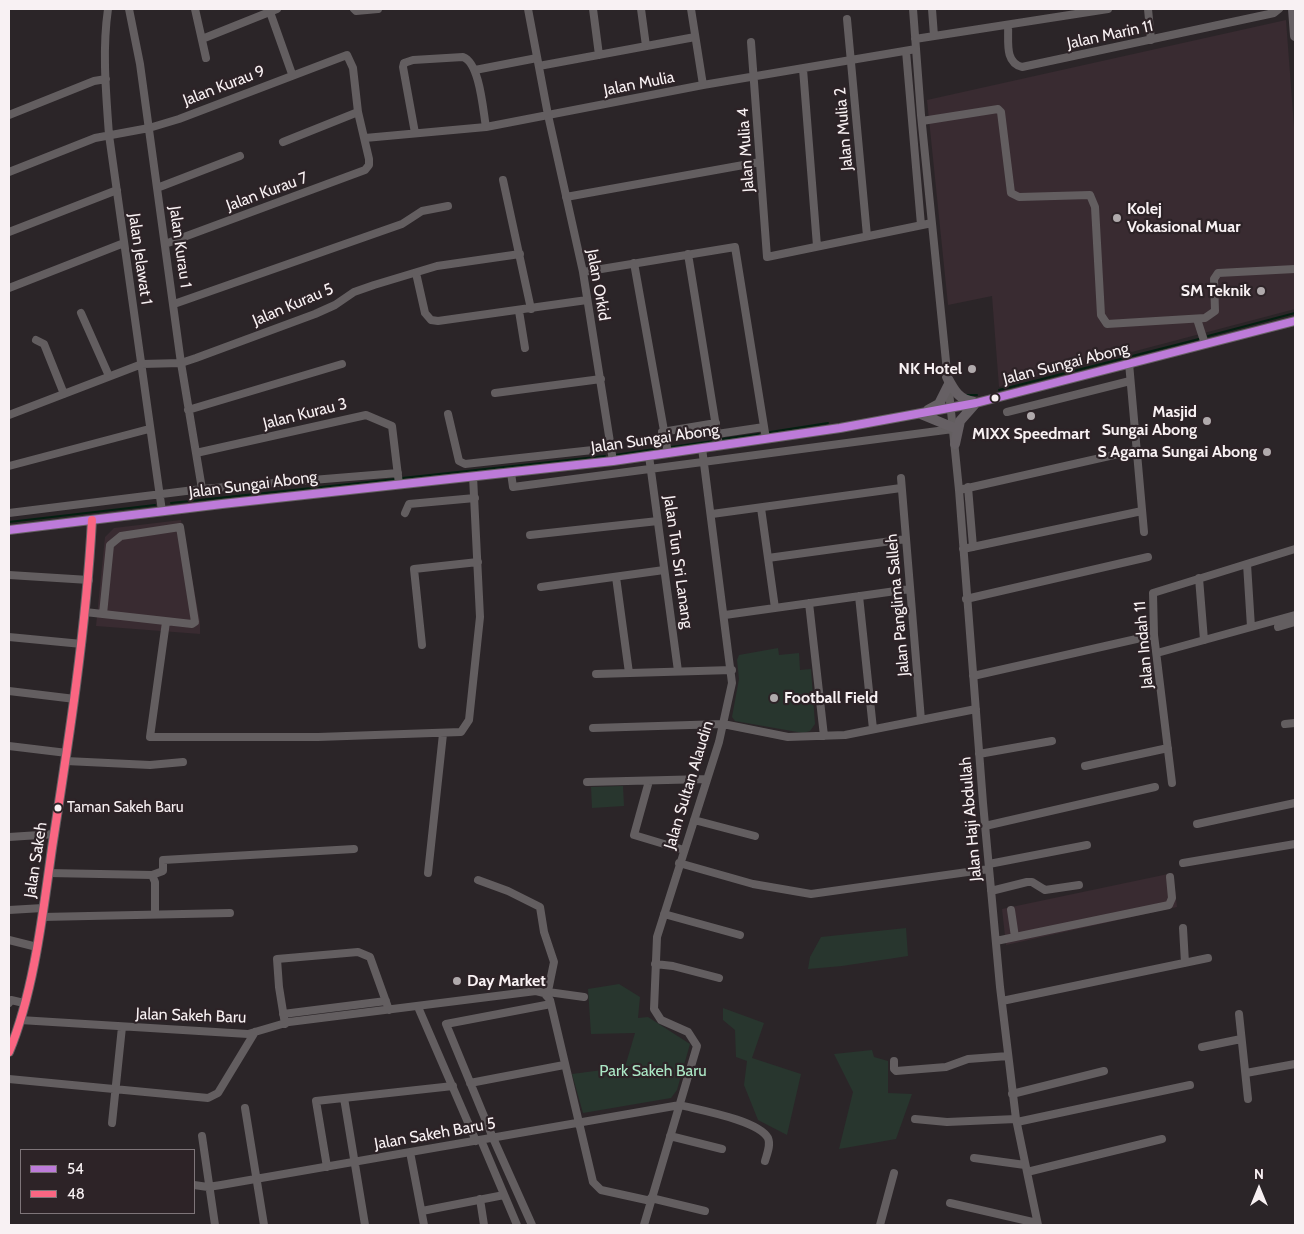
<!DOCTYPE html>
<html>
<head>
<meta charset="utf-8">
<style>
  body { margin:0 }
  #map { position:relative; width:1304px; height:1234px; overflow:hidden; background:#2b2528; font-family:Cabin,sans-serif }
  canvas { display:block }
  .frame { position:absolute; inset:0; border:10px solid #f8f1f3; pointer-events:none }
  .legend { position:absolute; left:20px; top:1149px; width:175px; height:65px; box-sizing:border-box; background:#2d2327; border:1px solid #7e7579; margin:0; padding:6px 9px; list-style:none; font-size:15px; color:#f8f1f3 }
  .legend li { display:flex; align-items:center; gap:10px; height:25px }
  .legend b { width:25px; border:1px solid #7e7579 }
  .north { position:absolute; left:1234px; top:1164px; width:50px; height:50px; -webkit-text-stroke:4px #2d2327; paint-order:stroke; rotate:0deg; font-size:14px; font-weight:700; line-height:20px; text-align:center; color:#f8f1f3 }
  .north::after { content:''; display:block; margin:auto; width:18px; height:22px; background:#f8f1f3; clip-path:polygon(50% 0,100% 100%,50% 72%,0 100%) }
</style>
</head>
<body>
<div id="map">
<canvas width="1304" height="1234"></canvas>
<div class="frame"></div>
<ul class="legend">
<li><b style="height:6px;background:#bd7bd9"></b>54</li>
<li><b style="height:6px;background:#fa6682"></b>48</li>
</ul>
<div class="north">N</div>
</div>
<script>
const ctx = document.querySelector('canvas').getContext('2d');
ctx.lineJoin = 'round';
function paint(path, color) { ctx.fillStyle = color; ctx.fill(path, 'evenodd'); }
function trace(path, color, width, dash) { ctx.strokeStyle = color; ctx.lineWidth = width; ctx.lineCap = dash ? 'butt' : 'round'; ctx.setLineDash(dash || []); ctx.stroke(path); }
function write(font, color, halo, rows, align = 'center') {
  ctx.font = font + ' Cabin,sans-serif'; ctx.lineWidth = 4.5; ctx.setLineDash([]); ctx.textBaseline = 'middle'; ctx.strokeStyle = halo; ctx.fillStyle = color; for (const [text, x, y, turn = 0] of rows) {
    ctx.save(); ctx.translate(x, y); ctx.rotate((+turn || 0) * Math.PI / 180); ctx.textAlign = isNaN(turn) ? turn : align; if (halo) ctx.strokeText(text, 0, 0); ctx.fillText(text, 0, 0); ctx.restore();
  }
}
paint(new Path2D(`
  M1286 20 1295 140V309L999 387 992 296 948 305 927 100Z
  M181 520 200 621V634L96 626 105 537 114 528Z
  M1173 873 1177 907 1006 945 1002 909Z`), '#392b31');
paint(new Path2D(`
  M778 648 779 655 799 653 800 670 811 669 815 724 810 731 803 733 735 721 732 717 739 679 737 660 739 655Z
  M623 786 624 806 592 808 591 787Z
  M906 928 908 956 842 966 808 969 810 957 821 937Z
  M619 984 640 997 638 1018 648 1017 690 1044 677 1090 671 1098 583 1113 572 1074 625 1067 635 1033 591 1034 588 989Z
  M723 1008 764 1023 752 1058 801 1074 787 1135 758 1120 744 1085 747 1061 736 1057 735 1030 723 1020Z
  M872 1050 874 1057 888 1061V1093L912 1094 896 1139 839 1149 853 1092 834 1054Z`), '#28362e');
trace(new Path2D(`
  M1208 336 1295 313
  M999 390 1199 339
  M967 395H977
  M770 432 828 423
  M722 439 759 434
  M671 447 713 441
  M615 455 661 448
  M402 478 605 456
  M171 503 396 479
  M9 522 155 505`), '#041f11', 2);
trace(new Path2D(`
  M108 9C102 50 106 93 109 135L162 511
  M129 9 140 64 181 363 202 489
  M195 9 206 58
  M354 9 356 11 378 9
  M528 9 548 115 583 272 613 461
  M593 9 599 55
  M641 9 646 46
  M691 9 703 85
  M913 9 921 115 959 490 983 803 1000 987 1016 1119 1038 1225
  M932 9 934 36
  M1148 9 1151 40
  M270 12 292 74
  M847 19 867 236
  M1008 25C1009 41 1004 62 1022 67L1274 13 1279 9
  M202 39 277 9
  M915 39 1108 9
  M751 42 767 257 932 223
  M906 51 921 225
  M539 66 695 37
  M803 69 817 246
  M475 70 537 58
  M9 115 94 81 106 79
  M922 121 998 109 1001 112 1011 193 1019 197 1090 195 1095 207 1101 315 1107 324 1205 318 1215 311 1214 279 1218 273 1295 269
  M415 133 403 67 404 63 413 60 463 57C480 63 483 111 486 127
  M365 138 486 127 703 85 916 49
  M283 142 358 112
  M9 172 95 138 149 128 179 119 347 55 353 68 358 112 369 159V165L365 170 165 244
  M503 180 531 309
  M157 188 240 156
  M566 197 760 162
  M9 232 117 190
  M688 254 719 445
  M634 263 668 453
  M583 272 735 247 766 439
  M416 273 425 313 431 320 438 321 587 300
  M9 288 124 243
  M174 304 402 224 422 211 448 206
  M519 311 525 348
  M81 313 109 376
  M1197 319 1205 344
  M36 340 44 344 64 394
  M1129 363 1144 532
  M495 393 601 379
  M188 410 342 364
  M1007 412 1130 381
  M448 414 459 461 465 464 611 448
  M9 415 142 364 181 363 196 358 315 314 335 305 354 292 374 285 437 266 520 254
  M662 432 716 423
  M717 434 764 427
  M196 453 366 415 392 426 399 484
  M649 456 678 671
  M9 466 149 429
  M511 473 513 487 953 429
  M901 478 921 720
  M968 487 973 547
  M959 490 1136 450
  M761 508 775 608
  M9 513 202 489 398 473
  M405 513 409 504 475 498
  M712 514 901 488
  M530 535 658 521
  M963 549 1142 511
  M768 558 906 539
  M1247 564 1251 627
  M9 575 89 580
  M616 577 629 673
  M1199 578 1204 640
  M541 587 664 570
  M859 596 873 729
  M966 599 1148 557
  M809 603 824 736
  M85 612 192 624 195 622 180 527 121 536 110 545 103 614
  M725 615 910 589
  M166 622 150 737H318L461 732 469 720 480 617 473 476
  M1278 627 1295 622
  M9 637 82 644
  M422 645 414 569 478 562
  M1157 653 1295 615
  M596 674 732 670
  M973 676 1154 635
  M9 691 75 699
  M1285 724 1295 723
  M593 728 723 724 788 737 845 735 976 709
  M9 746 67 753
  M979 754 1052 741
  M66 761 150 765 183 762
  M1085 766 1168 748
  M649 781 634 835 684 850
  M587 782 707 779
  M1172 783 1154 635 1153 593 1295 549
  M694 820 755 836
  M1197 824 1295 803
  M985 826 1155 787
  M9 837 55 834
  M679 863 753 884 811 894 989 869
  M1183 863 1295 844
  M989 864 1087 845
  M48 873 152 875 155 882V913
  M428 873 443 734
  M152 875 163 871V860L354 849
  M478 880 508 891 540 907 544 932 554 962 547 996
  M991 891 1027 882H1032L1045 890 1079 885
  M9 910 43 908
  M1011 910 1015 937
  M664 914 740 935
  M42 917 230 913
  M1183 928 1185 963
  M9 940 37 947
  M996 941 1169 905 1172 898 1170 877
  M655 964 673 966 719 978
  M548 992 584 997
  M1002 1001 1208 958
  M9 1003 11 1000 24 1003
  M418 1007 476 1141
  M283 1014 386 1001
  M1239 1014 1248 1099
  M20 1020 248 1034 289 1022 536 991 544 993 550 1000 593 1182 601 1190 651 1201
  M285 1024 279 987 277 959 358 952 370 957 389 1010
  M1202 1047 1241 1039
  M894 1061V1069L896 1071 946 1067 968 1059 1008 1056
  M1246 1073 1295 1064
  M9 1079 208 1098 218 1093 255 1032
  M470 1083 564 1065
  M1012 1094 1104 1071
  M344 1098 365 1225
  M245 1108 264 1225
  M915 1119 947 1122 1016 1119
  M1017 1122 1190 1085
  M112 1123 122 1027
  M202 1136 215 1225
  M670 1136 722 1149
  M481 1140 517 1225
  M410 1152 424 1225
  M974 1158 1025 1165
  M327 1167 316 1101 453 1086
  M1027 1172 1162 1139
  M194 1185 208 1187 221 1185 680 1105C699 1110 758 1120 768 1138 771 1145 767 1154 765 1161
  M651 1198 705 1211
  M480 1199 484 1225
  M950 1203 1037 1223
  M422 1211 504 1195
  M532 1225 493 1138 446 1024 551 1004
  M644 1225 697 1046 688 1032 661 1020 654 1009 657 937 719 742 732 683 702 448
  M880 1225 894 1173`), '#635e60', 8);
trace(new Path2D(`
  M1293 9 1295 36
  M947 377C954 390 958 399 974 402
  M928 410 939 404 948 386
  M923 415 952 427
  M955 444 960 421 975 404
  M9 530 222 504 613 461 840 428 976 403 1295 321
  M9 1052C34 992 43 912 52 848 69 739 86 630 92 520`), '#666064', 10);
trace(new Path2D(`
  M9 530 222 504 613 461 840 428 976 403 1295 321`), '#bd7bd9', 8);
trace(new Path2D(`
  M9 1052C34 992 43 912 52 848 69 739 86 630 92 520`), '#fa6682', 8);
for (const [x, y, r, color] of [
  [1117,218,5,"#b0aaac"],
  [1261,291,5,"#b0aaac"],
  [972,369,5,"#b0aaac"],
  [995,398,4.5,"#f8f1f3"],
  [1031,416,5,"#b0aaac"],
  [1207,421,5,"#b0aaac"],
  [1267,452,5,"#b0aaac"],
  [774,698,5,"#b0aaac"],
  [58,808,4.5,"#f8f1f3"],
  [457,981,5,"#b0aaac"]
]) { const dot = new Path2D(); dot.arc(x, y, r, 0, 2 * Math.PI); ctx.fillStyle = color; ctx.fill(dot); trace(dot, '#2d2327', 2); }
write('15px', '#f8f1f3', '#2d2327', [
  ["Taman Sakeh Baru",67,808]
], 'left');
write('16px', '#f8f1f3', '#2d2327', [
  ["Jalan Marin 11",1110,35,-12],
  ["Jalan Mulia",639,84,-11],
  ["Jalan Kurau 9",224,86,-21],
  ["Jalan Mulia 2",844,129,-95],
  ["Jalan Mulia 4",746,150,-94],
  ["Jalan Kurau 7",267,192,-20],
  ["Jalan Kurau 1",180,247,82],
  ["Jalan Jelawat 1",140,259,82],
  ["Jalan Orkid",598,285,80],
  ["Jalan Kurau 5",293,305,-23],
  ["Jalan Sungai Abong",1066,364,-14],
  ["Jalan Kurau 3",305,414,-14],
  ["Jalan Sungai Abong",655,439,-8],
  ["Jalan Sungai Abong",253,485,-7],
  ["Jalan Tun Sri Lanang",678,562,82],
  ["Jalan Panglima Salleh",898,605,-95],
  ["Jalan Indah 11",1144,645,-95],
  ["Jalan Sultan Alaudin",689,785,-73],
  ["Jalan Haji Abdullah",971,819,-95],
  ["Jalan Sakeh",36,860,-81],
  ["Jalan Sakeh Baru",191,1016,2],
  ["Jalan Sakeh Baru 5",435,1134,-10]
]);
write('bold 16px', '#f8f1f3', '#2d2327', [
  ["Kolej",1127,209,"left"],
  ["Vokasional Muar",1127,227,"left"],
  ["SM Teknik",1251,291],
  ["NK Hotel",962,369],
  ["Masjid",1197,412],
  ["Sungai Abong",1197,430],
  ["MIXX Speedmart",1031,434,"center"],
  ["S Agama Sungai Abong",1257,452],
  ["Football Field",784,698,"left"],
  ["Day Market",467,981,"left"]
], 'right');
write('16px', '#abe7c5', '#2d2327', [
  ["Park Sakeh Baru",653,1071]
]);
</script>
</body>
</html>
